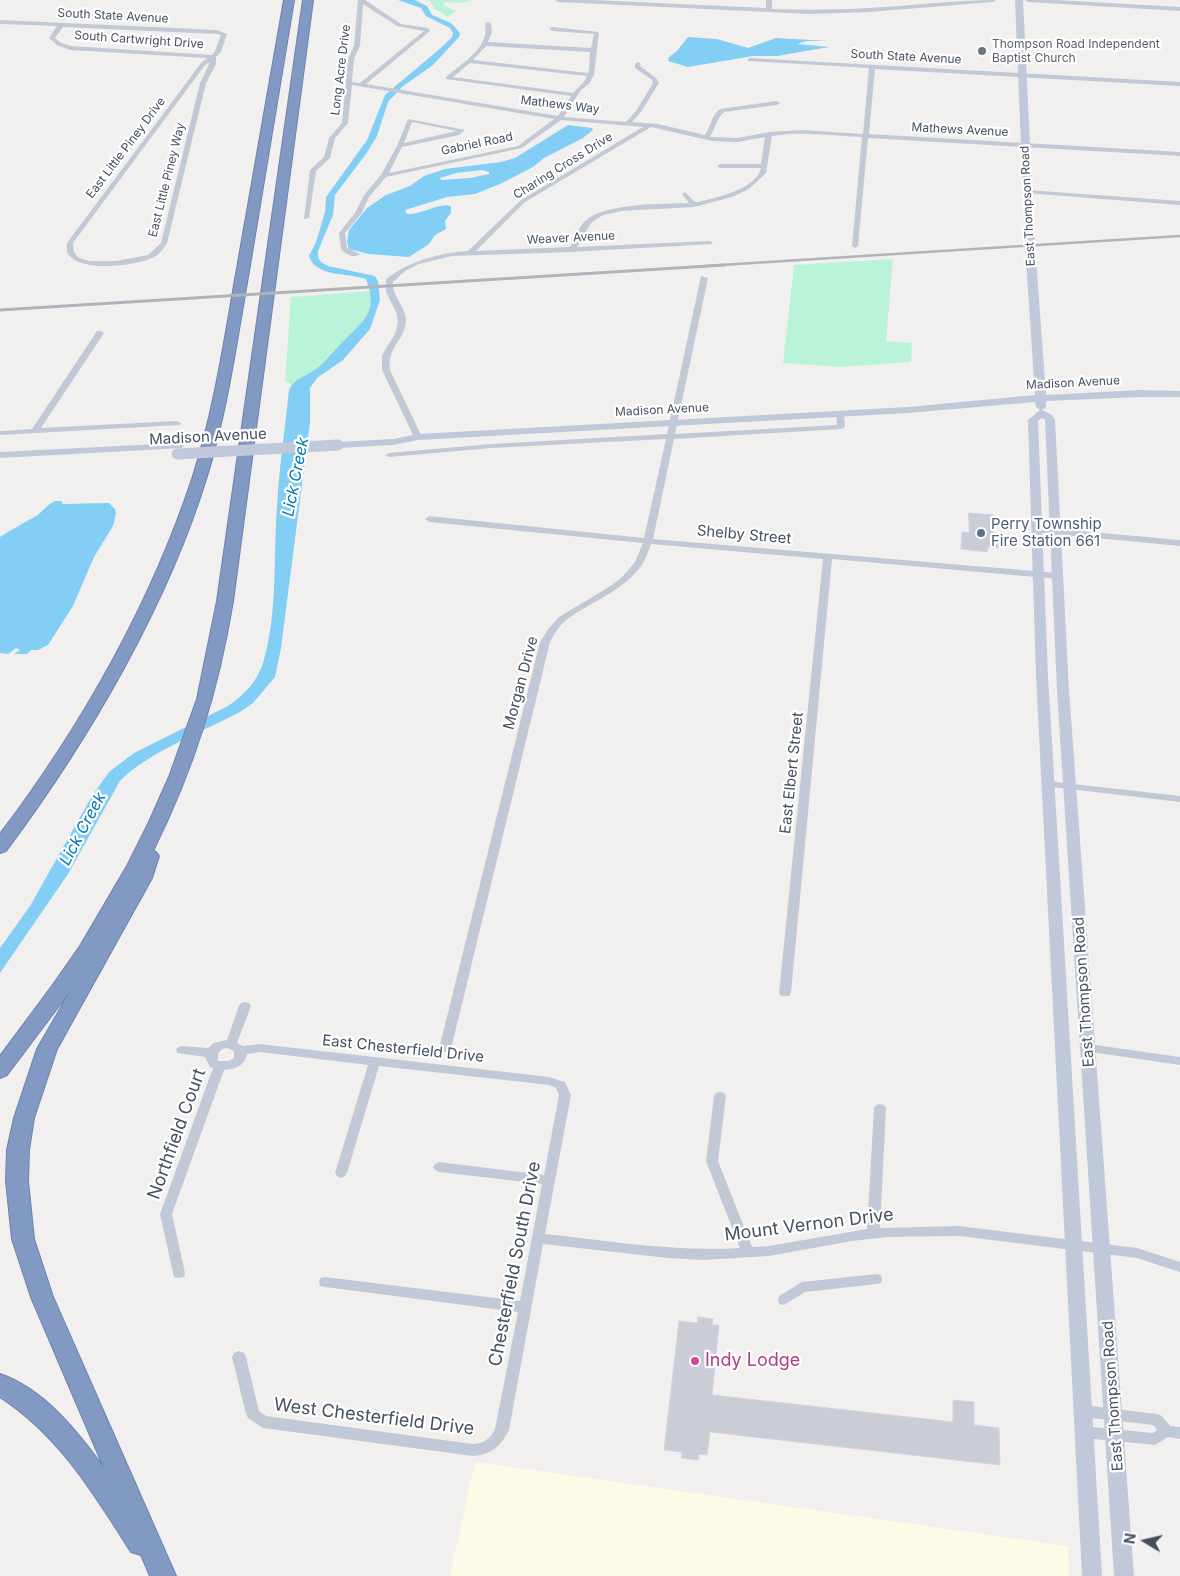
<!DOCTYPE html>
<html>
<head>
<meta charset="utf-8">
<style>
  body { margin:0 }
  #map { position:relative; width:1180px; height:1576px; overflow:hidden; background:#f2f0ef; font-family:Inter,sans-serif }
  canvas { display:block }
  .north { position:absolute; left:1120px; top:1516px; width:50px; height:50px; -webkit-text-stroke:4px #fff; paint-order:stroke; rotate:279deg; font-size:14px; font-weight:700; line-height:20px; text-align:center; color:#45505f }
  .north::after { content:''; display:block; margin:auto; width:18px; height:22px; background:#45505f; clip-path:polygon(50% 0,100% 100%,50% 72%,0 100%) }
</style>
</head>
<body>
<div id="map">
<canvas width="1180" height="1576"></canvas>
<div class="north">N</div>
</div>
<script>
const ctx = document.querySelector('canvas').getContext('2d');
ctx.lineJoin = 'round';
function paint(path, color) { ctx.fillStyle = color; ctx.fill(path, 'evenodd'); }
function trace(path, color, width, dash) { ctx.strokeStyle = color; ctx.lineWidth = width; ctx.lineCap = dash ? 'butt' : 'round'; ctx.setLineDash(dash || []); ctx.stroke(path); }
function write(font, color, halo, rows, align = 'center') {
  ctx.font = font + ' Inter,sans-serif'; ctx.lineWidth = 4.5; ctx.setLineDash([]); ctx.textBaseline = 'middle'; ctx.strokeStyle = halo; ctx.fillStyle = color; for (const [text, x, y, turn = 0] of rows) {
    ctx.save(); ctx.translate(x, y); ctx.rotate((+turn || 0) * Math.PI / 180); ctx.textAlign = isNaN(turn) ? turn : align; if (halo) ctx.strokeText(text, 0, 0); ctx.fillText(text, 0, 0); ctx.restore();
  }
}
paint(new Path2D(`
  M475 1462 1068 1546 1069 1576H450Z`), '#fefae8');
paint(new Path2D(`
  M425 0H472L463 3 445 2 443 5 456 11 448 17 435 9 430 1Z
  M893 259 886 341 912 343 911 362 841 367 783 363 794 265Z
  M371 291 373 295 367 318 330 357 314 371 291 385 285 381 291 297Z`), '#baf4d8');
paint(new Path2D(`
  M398 0H415L427 6 432 15 451 23 460 33 459 37 433 65 402 87 388 102 377 136 366 154 335 195 333 215 318 251C317 259 321 263 328 266L375 276 378 281 380 300 370 329 343 360 317 378 310 388V422L281 648 275 677 253 703 240 712C204 731 147 753 120 781L68 874 0 973V948L30 906 92 796 109 772 134 753 228 706C244 695 257 682 263 663 278 613 273 559 277 507 279 468 285 429 289 390 294 379 304 377 313 371 323 365 330 355 338 347 360 322 380 316 366 279 349 273 315 277 309 256L316 242 325 212 326 197 367 140 385 95 443 46 452 37 453 33 450 28 426 16 421 8Z
  M688 37 717 39 748 48 776 38 829 41H806L797 44 829 47 777 56H753L688 67 668 61 669 57 677 51Z
  M568 125 592 128 593 130 583 138 544 158 533 167 500 184 475 194 447 197 405 210 407 214C421 215 440 202 451 206V213L445 221 446 229 435 235 429 244 409 257 369 254 349 249 347 242 349 230 367 208 386 195 410 186 424 176 445 169 501 162 515 158ZM482 170 489 172V174L470 178 441 180 440 178 456 173Z
  M55 501H61L63 504 109 503 115 509 116 514 113 526 94 557 73 606 48 645 38 650H31L27 654H14L20 650 16 648 8 654 0 653V537C12 529 24 523 36 516 43 512 46 505 55 501Z`), '#83cef5');
const building = new Path2D(`
  M969 513 994 515V534H1001L1002 548 988 547 987 552 961 549 962 532 969 533Z
  M698 1317 713 1319 712 1325H719L712 1395 953 1422V1400L974 1402V1425L999 1428 1000 1465 710 1432 707 1455 699 1454 698 1460 681 1458 682 1452 664 1450 679 1321 697 1323Z`);
paint(building, '#cbcdd6');
trace(building, '#d3d4dc', 1);
const motorway = new Path2D(`
  M284 0H294C279 90 264 181 249 271 237 339 228 407 208 473 168 605 88 741 6 851L0 853V834C81 727 151 604 193 476 214 410 224 342 236 274 252 183 268 91 284 0Z
  M303 0H313L233 601C218 692 194 768 153 851L156 852 159 856 152 878 57 1049 34 1118 29 1150 28 1181 34 1239 53 1297 176 1576H150L141 1555 131 1552C94 1494 59 1435 0 1397V1374C44 1389 78 1432 104 1468L31 1297 12 1239 6 1181 7 1150 14 1118 37 1049 71 990 7 1075 0 1078V1056L52 986 80 946 127 866 149 822 169 777 197 699 217 601Z`);
trace(motorway, '#6e84af', 2);
paint(new Path2D(`
  M358 0H365L401 24 428 28 430 31 366 84 558 116 571 96 446 79V77C462 63 490 48 485 24L488 22 491 24 492 32 488 42 591 48 594 34 552 31 549 29 552 27 599 32 594 75 589 84 581 90 564 117 626 122 636 111 653 83 652 80 635 68V64L638 62 641 64 640 66 656 78 659 83 641 112 632 122 658 124 705 135C711 126 711 116 720 109L777 101 780 103 777 105 724 112C717 118 715 128 710 137H712L738 138 769 132 803 130 863 134 869 68 748 61V59L750 58 1180 82V86L875 69 869 134 1180 152V156L868 138 858 246 855 248 852 246 862 137C832 136 801 131 772 136L766 173 749 189 732 197 694 207 622 211 603 215 591 223 577 247 710 241 713 243 712 244 572 252 452 256 419 264 405 271 393 282C392 297 407 308 406 322 404 341 387 347 390 370L422 437 418 439 414 437 382 370V355L395 334 398 322 396 312 386 292V279C410 261 438 253 468 251L521 200 643 127 561 120 522 148 386 177 369 197 361 214 345 233 347 248 360 254C354 259 345 254 341 249L339 233 355 213 364 195 381 175 397 146 408 119 465 130 459 135 402 147 389 173 518 146 554 119 352 85 348 123 335 138 330 158 316 171 309 218 304 219 310 170 324 157 329 138 342 123 348 59 354 46ZM363 4 397 26 424 31 360 83 352 82 354 59 360 46ZM486 46 590 52 589 70 588 73 473 60ZM470 63 587 76C584 84 578 87 573 93L453 77ZM412 122 457 131 404 143ZM651 127 712 141 738 142 765 137 761 164H720L717 166 720 168H761C757 189 715 198 698 202H695L685 192 682 194 689 203C662 204 606 203 586 220 579 226 575 239 570 247L476 251 525 202Z
  M555 0H593L766 8V0H772V9C804 10 836 10 868 8 911 6 953 0 996 0L993 2 869 12 810 14 558 2Z
  M1025 0H1056L1180 7V11L1028 2Z
  M0 20 217 30 227 34 221 52 216 57V64L206 83 167 243C164 248 160 254 154 257 137 266 80 273 68 254 66 251 67 247 67 243L201 63 207 58 70 50 57 45 49 38 57 26 0 24ZM63 27 217 34 221 35 215 51 212 55 71 46 61 43 55 38ZM210 62 200 83 161 243 148 255 116 261H89L79 258 74 252 73 243 205 65Z
  M1027 190 1180 201V205L1025 193 1024 192Z
  M701 276 708 278 675 434 837 425 836 414 840 412 844 414 845 427 841 429 674 439 653 539 1058 573 1062 576 1058 579 832 559 791 993 789 996H781L779 993 823 559 651 544C648 551 646 559 642 565 622 592 592 601 566 620 559 626 554 634 550 642L451 1049 449 1052H441L439 1049 540 642 549 628 559 617 612 585 623 576 635 562 643 543 429 522 425 519 429 516 644 538 666 439 492 448 389 457 385 455 389 453 492 444 667 434Z
  M97 331H100L104 333 41 428 177 421 181 423 180 425 0 435V431L32 429Z
  M1036 527 1180 540V546L1033 532 1032 530Z
  M1047 781 1180 796V802L1043 786 1042 784 1043 782Z
  M245 1002 249 1003 251 1006 237 1043 243 1046 260 1044 549 1077 565 1082 571 1095 545 1234C610 1241 674 1252 740 1248L706 1161 714 1096 716 1093 720 1092 724 1093 726 1096 718 1161 752 1247 769 1246 867 1229 874 1108 876 1105 880 1104 884 1105 886 1108 880 1228 959 1226 1137 1248 1180 1262V1272L1137 1258 959 1236 887 1237 852 1241 769 1256 704 1260 668 1258 543 1244 509 1430C501 1446 491 1455 473 1456L263 1428 248 1418 246 1414 232 1357 234 1353 239 1351 244 1353 246 1357 259 1411 266 1416 473 1444C484 1443 490 1439 495 1429L518 1312 325 1287 320 1286 319 1282 320 1278 325 1277 520 1301 542 1184 439 1172 435 1170 433 1167 435 1164 439 1162 544 1175 559 1095 556 1088 549 1085 379 1066 347 1173 345 1176 341 1178 337 1176 335 1173 368 1065 260 1052 247 1054C245 1066 235 1069 224 1070L172 1214 185 1273 184 1277 179 1278 174 1277 173 1273 160 1214 213 1068 210 1067 205 1057 178 1053 176 1050 178 1047 182 1046 208 1048 214 1043 227 1040 239 1006 241 1003ZM227 1048 234 1051V1058L229 1061H218V1053L222 1049Z
  M1088 1044 1180 1057V1065L1084 1051 1082 1048 1084 1045Z
  M876 1274 881 1275 882 1279 881 1283 876 1284 805 1292 784 1305 779 1304 778 1300 779 1296 802 1282Z
  M1082 1405 1157 1414 1162 1416 1170 1426 1180 1427V1439L1168 1437 1155 1445 1083 1438 1078 1436 1076 1432 1078 1428 1083 1426 1153 1433 1157 1430 1153 1425 1082 1417 1077 1415 1075 1411 1077 1407Z`), '#c2c9d6');
paint(new Path2D(`
  M1015 0H1023L1035 245 1046 395 1140 390 1180 391V397H1140L1046 401V407L1042 410 1052 415 1055 420 1069 690 1134 1576H1114L1057 690 1045 420 1042 418 1038 421 1048 676 1102 1576H1082L1036 676 1028 420 1040 410 1036 407 1035 402 908 413 418 440 393 445 338 448 332 445 338 442 393 439 418 434 908 407 1035 395 1025 245Z
  M178 443 182 444 184 446 182 448 0 458V452Z`), '#c0c9da');
paint(motorway, '#8299c3');
trace(new Path2D(`
  M705 266 1180 236`), '#b1b3bb', 2.5);
trace(new Path2D(`
  M0 310 725 265`), '#b1b3bb', 3);
trace(new Path2D(`
  M177 454 338 445`), '#c0c9da', 11);
for (const [x, y, r, color] of [
  [982,51,5,"#6b7280"],
  [981,533,5,"#5c6f8a"],
  [695,1361,5,"#d1479c"]
]) { const dot = new Path2D(); dot.arc(x, y, r, 0, 2 * Math.PI); ctx.fillStyle = color; ctx.fill(dot); trace(dot, '#fff', 2); }
write('12px', '#45505f', '#fff', [
  ["South State Avenue",113,16,3],
  ["South Cartwright Drive",139,40,4],
  ["South State Avenue",906,57,3],
  ["Long Acre Drive",341,70,-83],
  ["Mathews Way",560,105,7],
  ["Mathews Avenue",960,130,3],
  ["Gabriel Road",477,144,-12],
  ["East Little Piney Drive",126,148,-53],
  ["Charing Cross Drive",563,166,-32],
  ["East Little Piney Way",167,180,-76],
  ["East Thompson Road",1028,206,-93],
  ["Weaver Avenue",571,238,-3],
  ["Madison Avenue",1073,383,-3],
  ["Madison Avenue",662,410,-3]
]);
write('12px', '#5b616d', '#fff', [
  ["Thompson Road Independent",992,44],
  ["Baptist Church",992,58]
], 'left');
write('15px', '#45505f', '#fff', [
  ["Madison Avenue",208,437,-3],
  ["Shelby Street",744,535,5],
  ["Morgan Drive",521,683,-75],
  ["East Elbert Street",792,773,-84],
  ["East Thompson Road",1084,992,-94],
  ["East Chesterfield Drive",403,1049,6],
  ["East Thompson Road",1113,1396,-94]
]);
write('15px', '#4e5e75', '#fff', [
  ["Perry Township",991,524],
  ["Fire Station 661",991,541]
], 'left');
write('italic 16px', '#0079b7', '#fff', [
  ["Lick Creek",296,477,-79],
  ["Lick Creek",83,829,-62]
]);
write('18px', '#45505f', '#fff', [
  ["Northfield Court",177,1134,-70],
  ["Mount Vernon Drive",809,1225,-7],
  ["Chesterfield South Drive",515,1264,-79],
  ["West Chesterfield Drive",374,1417,7]
]);
write('18px', '#b23c85', '#fff', [
  ["Indy Lodge",705,1361]
], 'left');
</script>
</body>
</html>
